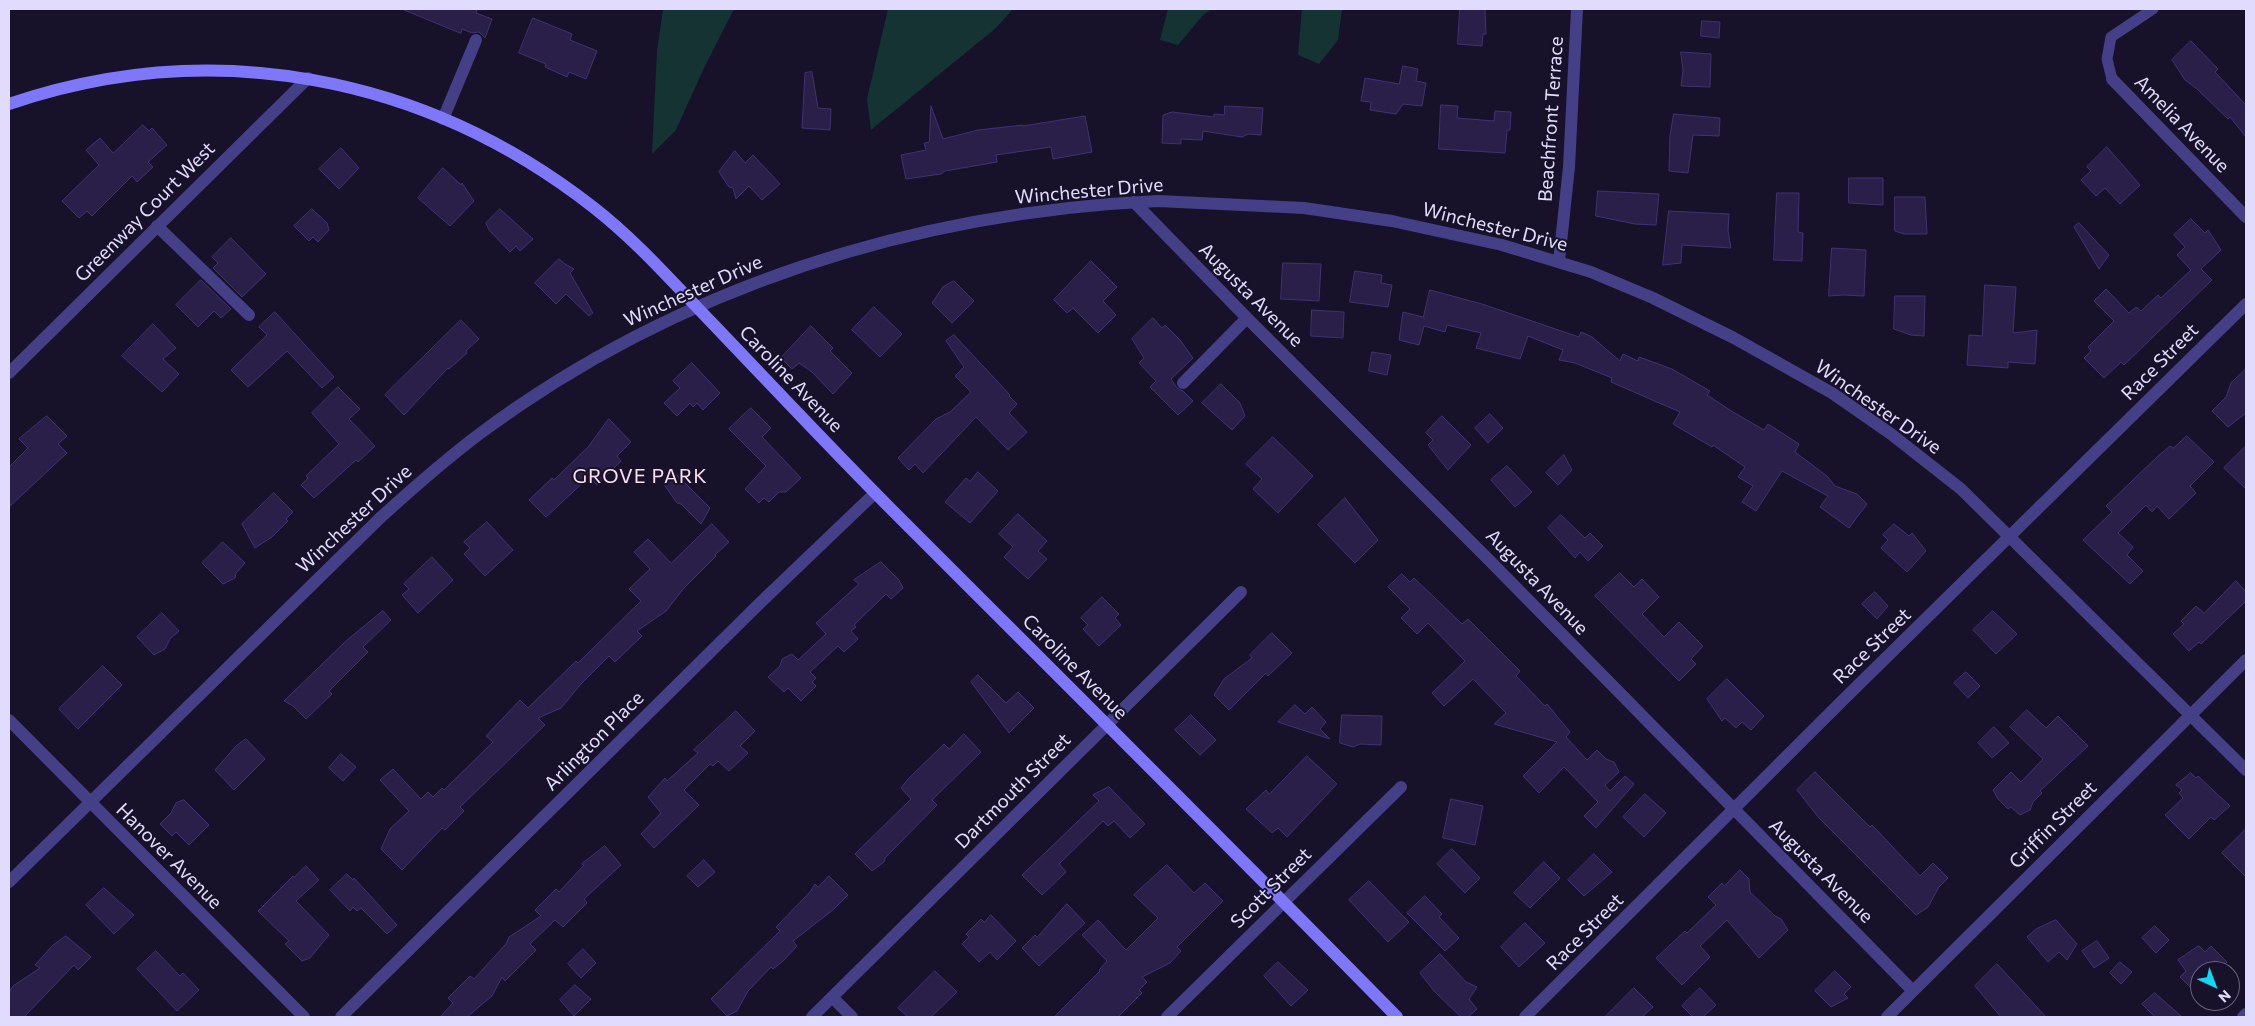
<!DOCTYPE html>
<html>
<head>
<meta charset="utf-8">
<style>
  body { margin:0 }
  #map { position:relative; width:2255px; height:1026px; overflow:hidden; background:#171229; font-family:Commissioner,sans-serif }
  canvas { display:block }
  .frame { position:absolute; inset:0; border:10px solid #e1dcfd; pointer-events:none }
  .north { position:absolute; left:2190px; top:961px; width:50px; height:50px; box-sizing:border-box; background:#171229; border:1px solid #68637e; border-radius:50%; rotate:137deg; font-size:14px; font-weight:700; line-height:20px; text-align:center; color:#e1dcfd }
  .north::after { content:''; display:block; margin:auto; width:18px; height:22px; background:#11d6f4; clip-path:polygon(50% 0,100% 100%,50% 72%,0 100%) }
</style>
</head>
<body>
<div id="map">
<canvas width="2255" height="1026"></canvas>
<div class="frame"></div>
<div class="north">N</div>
</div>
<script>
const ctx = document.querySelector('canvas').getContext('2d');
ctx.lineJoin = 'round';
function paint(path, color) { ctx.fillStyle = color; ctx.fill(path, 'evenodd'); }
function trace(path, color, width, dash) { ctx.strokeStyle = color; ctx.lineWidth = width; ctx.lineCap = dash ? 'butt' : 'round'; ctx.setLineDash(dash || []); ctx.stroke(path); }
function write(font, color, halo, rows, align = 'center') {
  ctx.font = font + ' Commissioner,sans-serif'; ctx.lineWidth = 4; ctx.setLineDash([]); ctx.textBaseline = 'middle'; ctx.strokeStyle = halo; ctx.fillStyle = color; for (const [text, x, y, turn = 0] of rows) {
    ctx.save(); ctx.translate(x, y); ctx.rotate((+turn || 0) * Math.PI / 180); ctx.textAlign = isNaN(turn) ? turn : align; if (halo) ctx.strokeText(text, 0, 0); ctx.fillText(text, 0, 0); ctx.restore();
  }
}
paint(new Path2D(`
  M663 9H734L704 68 676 130 652 154 657 51Z
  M888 9H1013L996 28 871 130 867 99Z
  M1168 9H1212L1203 15 1178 45 1160 40Z
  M1302 9H1342L1338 40 1319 64 1298 55Z`), '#153333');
const building = new Path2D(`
  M402 9H477L476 13 492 19 485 38 479 32 472 33 462 29 461 33Z
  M1460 9H1485L1486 34H1483L1482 46 1458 44Z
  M533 18 572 34 570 40 597 51 586 79 569 72 567 77 545 67 546 64 519 53Z
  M1702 21 1720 22 1719 38 1701 36Z
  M2191 41 2218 69 2215 72 2246 105V137L2230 117 2228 119 2197 89 2185 80 2172 60Z
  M1681 52 1711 54 1710 87 1681 86 1683 71Z
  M1403 66 1418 69 1416 81 1426 83 1422 106 1403 104 1396 114 1370 110 1371 102 1361 101 1365 78 1399 84Z
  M812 72 818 108 831 109 830 130 802 128 805 73Z
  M1441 105 1458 106 1457 118 1494 121 1495 111 1511 112 1510 130H1507L1505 153 1439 149Z
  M931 106 943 139 978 130 1023 125V126L1085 116 1092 152 1053 159 1051 147 996 155 997 162 945 171 941 174 906 179 901 155 926 150 924 143 929 142Z
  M1225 106 1263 108 1261 135 1248 134 1242 137 1203 131 1202 140 1181 139V144L1162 143 1163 115 1172 112 1214 117V114L1224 115Z
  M1674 114 1720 118 1719 136 1693 135 1688 173 1669 171 1670 136Z
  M143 125 149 131 152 128 167 145 148 162 153 167 137 182 132 176 92 216 87 211 79 218 62 201 99 165 86 150 100 138 113 153Z
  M2107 147 2140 185 2120 204 2105 188 2096 196 2081 180 2091 171 2087 167Z
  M341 148 359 168 339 189 319 169Z
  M735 151 745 163 753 155 780 184 762 200 749 186 736 199 733 188 729 187 719 172Z
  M443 168 461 185 462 183 474 201 450 226 418 198Z
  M1849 178H1883V205L1849 203Z
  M1598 191 1659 194 1656 225 1635 224 1596 216Z
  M1777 193H1799L1798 232 1803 233 1802 261 1774 260Z
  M1895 197H1925L1927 234H1904L1895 231Z
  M312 209 327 223 329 230 318 242 313 237 309 241 294 226Z
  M500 209 533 239 520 251 516 246 510 252 489 230 486 223Z
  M1669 211 1729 214 1728 231 1731 248 1682 245 1681 263 1663 265Z
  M2191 219 2205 233 2208 230 2221 250 2201 269 2212 280 2124 365 2121 362 2104 378 2084 358 2091 351 2088 347 2114 321 2094 301 2106 289 2129 313 2136 307 2141 311 2158 295 2161 298 2191 270 2177 255 2185 247 2174 235Z
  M2079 223 2109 255 2099 269 2074 227Z
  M231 238 266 274 242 297 213 268 218 263 212 257Z
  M1832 248 1866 250 1864 296 1844 295 1829 296Z
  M559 259 565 264 574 269 570 273 593 313 589 316 566 294 556 304 535 283Z
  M1091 261 1117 287 1103 301 1116 315 1098 333 1073 308 1067 313 1054 300Z
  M1283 263 1321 264 1319 301 1281 299Z
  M1355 271 1382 275 1381 283 1392 285 1388 307 1350 302Z
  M201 280 231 309 221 318 214 311 198 327 176 305Z
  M954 281 974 301 952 323 932 303 943 287Z
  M1985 285 2016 287 2013 333 2037 330 2035 364 2008 362V368L1967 365 1969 335 1982 336Z
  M1430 290 1482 304 1579 337 1581 332 1592 337 1620 361 1623 354 1638 361 1639 357 1672 369 1710 391 1707 395 1733 412 1764 430 1768 424 1799 444 1795 452 1827 476 1835 486 1857 494 1867 504 1849 528 1820 507 1828 496 1782 471 1756 511 1742 502 1753 486 1738 477 1745 467 1713 445 1712 447 1673 424 1680 412 1611 382 1612 378 1575 363 1559 360 1563 350 1528 336 1520 359 1476 348 1481 333 1447 325 1445 332 1424 326 1419 345 1399 340 1403 312 1423 317Z
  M1895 296H1925L1924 336 1911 335 1894 329Z
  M874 307 902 334 880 357 852 330Z
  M1312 310 1344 312 1343 338 1311 336Z
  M275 312 334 377 322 388 287 351 248 387 231 370 267 335 259 327Z
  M1153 318 1162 328 1165 325 1180 340 1193 358 1171 379 1177 388 1183 391 1193 401 1178 415 1150 387 1156 381 1139 363 1144 358 1132 339Z
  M461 320 479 339 466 351 467 353 449 369 448 368 404 415 385 395Z
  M153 324 176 348 163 359 179 374 162 392 122 356Z
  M811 326 833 348 830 351 852 373 833 394 812 372 799 363 792 369 781 358Z
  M954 335 1010 395 1009 396 1017 404 1009 413 1027 432 1008 450 976 417 923 473 915 464 909 470 898 458 936 419 950 412 971 392 955 376 964 367 946 341Z
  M1372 352 1391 355 1387 375 1369 371Z
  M692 363 720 393 703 410 697 403 693 407 690 403 677 416 664 403 680 388 673 381Z
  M2246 369V413L2228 427 2212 411 2226 397 2231 383Z
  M1221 384 1240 403 1245 416 1232 430 1202 403Z
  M338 387 360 409 349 419 375 446 358 462 356 460 314 498 301 485 308 478 306 476 339 444 312 413Z
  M751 408 771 428 762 437 801 478 786 492H779L769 502 764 498 759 503 745 489 766 466 729 429Z
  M1490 414 1503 428 1488 443 1475 428Z
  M47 416 67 436 58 444 67 453 9 507V467L28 448 19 439Z
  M1442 416 1471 445 1448 470 1428 445 1433 440 1426 433Z
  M609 419 631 442 617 456 621 461 597 485 589 477 546 517 529 500 552 478 554 480 588 447Z
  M2187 436 2214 462 2190 486 2196 493 2169 519 2157 506 2152 512 2146 505 2118 533 2133 547 2127 555 2143 571 2130 584 2083 540 2112 512 2106 506 2158 456 2170 446 2173 448Z
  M1273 437 1313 476 1278 513 1253 489 1262 479 1246 464Z
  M2246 446V489L2224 468Z
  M1564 455 1572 470 1558 485 1546 473Z
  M1507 466 1532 492 1515 507 1491 480Z
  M978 472 998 491 970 523 945 502 966 478 970 481Z
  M676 474 710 508 701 524 681 504 677 503 665 486Z
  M274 493 293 512 286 519 288 521 272 537 255 548 242 524Z
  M1345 498 1378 540 1355 563 1318 525Z
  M1018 514 1047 541 1038 551 1047 559 1028 579 1004 557 1013 547 999 534Z
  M1561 515 1585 538 1590 533 1603 546 1588 561 1580 552 1575 558 1548 528Z
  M487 522 513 550 485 576 464 554 470 548 464 542Z
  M712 524 729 542 715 555 716 556 684 588 666 611 637 631 642 636 615 662 609 656 581 684 561 708 538 718 545 725 460 807 464 811 445 830 442 828 402 870 381 849 390 829 409 811 380 780 393 769 421 799 428 792 433 797 442 788 444 790 493 742 486 736 520 700 528 708 576 661 578 663 641 601 629 589 650 569 634 552 648 539 671 563Z
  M1894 524 1909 536 1912 533 1926 551 1907 572 1881 548 1888 540 1883 535Z
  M223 542 245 563 236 573 235 578 223 584 202 563Z
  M432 557 453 580 418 613 402 595 409 589 404 584Z
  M881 562 899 580 903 588 891 599 886 594 854 625 856 627 851 631 858 639 844 652 838 646 810 672 816 678 812 682 816 686 801 701 788 688 784 692 768 677 780 666 782 659 792 654 798 660 826 634 816 623 859 584 854 580Z
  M1620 573 1634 587 1642 579 1659 597 1642 614 1664 637 1679 622 1703 646 1691 659 1696 664 1679 681 1595 596Z
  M1402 574 1410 582 1414 578 1462 624 1468 619 1520 671 1516 676 1545 706 1547 704 1570 732 1566 737 1587 760 1597 750 1606 759 1614 762 1619 772 1605 785 1610 791 1625 776 1634 784 1596 828 1584 816 1598 802 1564 767 1539 793 1523 776 1557 742 1494 724 1506 713 1473 679 1444 706 1432 693 1465 661 1428 623 1417 634 1401 618 1410 609 1388 587Z
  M2236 581 2246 592V601L2201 644 2199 642 2189 651 2173 634 2184 624 2181 621 2196 606 2204 613Z
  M1875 592 1888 606 1877 619 1862 604Z
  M1102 597 1119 614 1115 618 1121 625 1099 646 1083 629 1088 625 1081 618Z
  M383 611 391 620 363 647 368 652 329 691 332 694 306 719 293 706 284 701 346 641Z
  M1993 611 2017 634 1996 654 1973 630Z
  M162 613 179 631 170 639 165 649 154 655 137 637Z
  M1272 633 1292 653 1268 676 1266 673 1229 710 1214 695 1224 679 1252 658 1250 655Z
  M103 666 122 685 78 729 59 709Z
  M1966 672 1980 686 1968 698 1954 683Z
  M978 675 1006 703 1018 692 1034 708 1009 733 971 682Z
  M1727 679 1764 716 1751 730 1742 722 1736 728 1725 718 1722 721 1707 699Z
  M1295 705 1305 714 1312 707 1326 722 1320 729 1330 739 1278 722Z
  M2027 710 2046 728 2058 716 2088 746 2040 791 2042 793 2033 802 2030 810 2020 815 2011 807 2008 809 1998 799 1993 790 2011 772 2021 782 2043 759 2010 727Z
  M736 711 755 731 740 746 748 753 729 771 718 761 713 766 710 764 684 790 699 805 654 848 641 834 661 813 648 797 665 778 667 781 698 753 694 750Z
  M1191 715 1216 740 1200 755 1175 730Z
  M1342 715 1382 716 1381 745 1360 744 1353 747 1340 743Z
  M1994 727 2009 743 1992 758 1978 743Z
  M964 734 981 752 932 800 937 805 885 858 884 862 872 871 855 854 911 799 901 788 908 779 944 744 949 749Z
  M246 739 265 759 234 790 215 770 236 746Z
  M341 754 356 767 343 781 329 768Z
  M1307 756 1337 784 1287 837 1278 828 1272 833 1246 809 1266 790 1269 794Z
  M1815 772 1870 827 1872 825 1920 876 1933 863 1948 878 1939 887 1928 907 1916 915 1819 818 1797 790Z
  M2191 773 2196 778 2198 776 2230 806 2214 820 2211 817 2189 839 2165 815 2183 798 2179 793 2182 790 2176 785Z
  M1109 787 1145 824 1130 838 1114 821 1108 826 1103 821 1059 864 1066 872 1042 895 1022 875 1099 801 1093 795Z
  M1645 794 1666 813 1644 837 1623 817Z
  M1451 799 1483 806 1475 845 1443 838Z
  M184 800 209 825 189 845 176 832 172 836 160 824 171 813 176 803Z
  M2246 829V877L2222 853Z
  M605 846 621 865 584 899 587 903 563 927 555 920 530 944 536 950 505 981 502 977 492 996 467 1017H440L453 1003 448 998 470 976 474 979 506 944 509 937 541 916 535 910 556 889 559 892 584 865 582 864Z
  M1452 849 1480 878 1465 893 1437 864Z
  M1594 854 1612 872 1584 896 1568 880Z
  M704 860 715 872 698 887 687 876Z
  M1544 862 1560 878 1530 908 1514 893Z
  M1167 865 1194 893 1205 883 1223 901 1177 947 1181 951 1170 963 1142 977 1147 982 1139 990 1142 993 1118 1017H1054L1100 971 1099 970 1107 961 1082 935 1098 920 1126 950 1158 918 1134 895Z
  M306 866 319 880 296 901 329 935 310 958 302 961 285 944 289 941 258 911 293 876 294 877Z
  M1740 870 1749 879 1750 892 1775 916 1781 919 1788 930 1759 958 1727 920 1700 946 1710 957 1682 985 1656 958 1685 931 1687 933 1716 905 1708 897 1722 883 1724 886Z
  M347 874 353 880 354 878 397 925 387 934 361 908 357 911 353 907 350 911 330 890Z
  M829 876 848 895 834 909 793 941 797 946 782 962 773 969 771 967 748 991 737 1011 727 1016 711 999 780 931 776 927 810 892 815 884 818 887Z
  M1369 881 1409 922 1388 942 1349 900Z
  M104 888 134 915 114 934 86 905Z
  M1425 896 1442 914 1439 917 1459 938 1445 951 1407 913Z
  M1067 904 1085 923 1039 966 1022 948 1035 935 1037 937Z
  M991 915 1016 941 997 960 990 952 979 962 962 944 969 937 966 934 981 919 984 922Z
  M2056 920 2077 944 2067 960 2059 952 2048 962 2027 937 2036 929Z
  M1525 923 1545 943 1519 967 1501 947Z
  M2155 926 2169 940 2156 953 2142 938Z
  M66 936 91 957 78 970 74 965 24 1017H9V992L13 986 40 968 35 965 52 946Z
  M2097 941 2109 958 2094 968 2082 951Z
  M2199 946 2205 952 2211 946 2227 962 2218 971H2200V997L2180 977 2186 971 2178 960Z
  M583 949 596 963 581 978 568 964Z
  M156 951 180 976 183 973 199 990 177 1011 137 969Z
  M1440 954 1466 982 1477 987 1469 999 1477 1009 1468 1017H1461L1434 991 1420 973Z
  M1278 962 1308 990 1291 1006 1264 976Z
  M2120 962 2132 972 2121 984 2110 973Z
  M1997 964 2024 993 2046 1017H2001L1975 986Z
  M935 971 957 992 931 1017H908L898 1008Z
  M1835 971 1851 987 1844 994 1848 998 1831 1007 1815 991Z
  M575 985 591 999 574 1016 560 1000Z
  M1634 988 1653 1007 1642 1017H1605Z
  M1700 988 1716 1005 1703 1017H1693L1682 1006Z
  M2155 993 2182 1017H2155L2142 1004Z`);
paint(building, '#291f49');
trace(building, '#413274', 1);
trace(new Path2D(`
  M2112 79 2107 59 2111 37 2153 9`), '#443f86', 11);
trace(new Path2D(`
  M2112 79 2246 217
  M443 119 476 40
  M1134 202 1247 318 1490 561 1912 990
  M157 226 249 315
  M1559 261 1569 167 1577 9
  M9 373 308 78
  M1183 383 1247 318
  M9 720 304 1017
  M9 882 380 518C413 488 446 459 482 432 678 287 915 212 1158 201L1304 208 1392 221 1502 245 1591 272 1653 298 1734 338 1832 393 1891 434 1961 489 2246 770
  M832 997 852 1017
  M341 1017 760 603 875 493
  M812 1017 1241 592
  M1167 1017 1401 787
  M1525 1017 1843 700 2246 304
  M1887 1017 2246 660
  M2243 1017 2246 1014`), '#443f86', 12);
trace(new Path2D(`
  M9 104C212 35 424 75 593 207 638 242 674 284 713 324 781 395 847 466 916 534 1077 695 1238 855 1397 1017`), '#7f77f9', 12);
write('19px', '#e1dcfd', '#171229', [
  ["Beachfront Terrace",1551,119,-86],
  ["Amelia Avenue",2182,124,46],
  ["Winchester Drive",1089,191,-5],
  ["Greenway Court West",145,212,-45],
  ["Winchester Drive",1495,227,14],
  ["Winchester Drive",693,291,-24],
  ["Augusta Avenue",1251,295,45],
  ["Race Street",2160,362,-45],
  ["Caroline Avenue",791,379,46],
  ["Winchester Drive",1878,407,35],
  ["Winchester Drive",354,519,-43],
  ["Augusta Avenue",1537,582,46],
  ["Race Street",1872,646,-44],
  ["Caroline Avenue",1075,667,45],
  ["Arlington Place",594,741,-45],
  ["Dartmouth Street",1013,791,-45],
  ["Griffin Street",2053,825,-45],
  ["Hanover Avenue",169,856,45],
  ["Augusta Avenue",1821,871,45],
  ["Scott Street",1271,888,-45],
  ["Race Street",1585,932,-45]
]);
ctx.letterSpacing = '1px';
write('20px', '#fddef1', '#171229', [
  ["GROVE PARK",640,476]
]);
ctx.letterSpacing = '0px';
</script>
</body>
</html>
